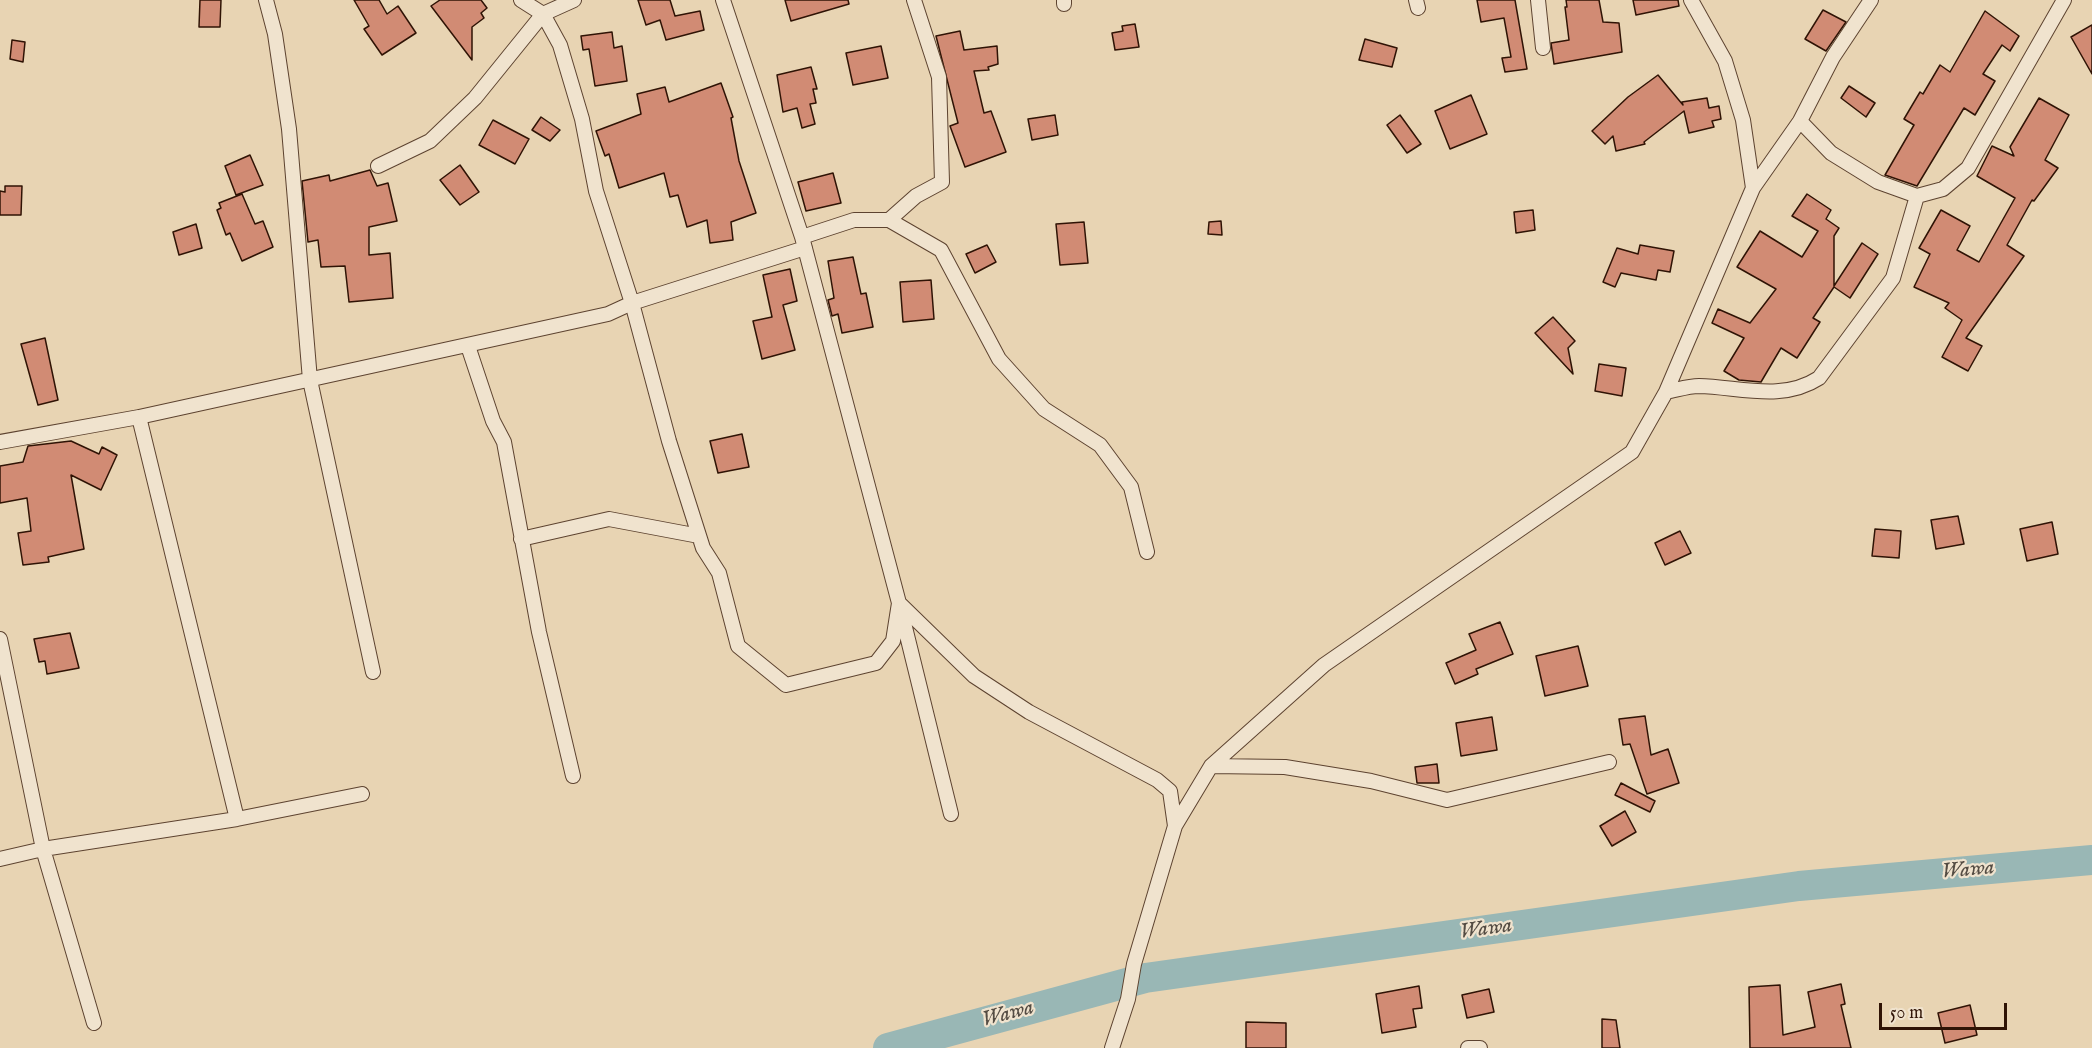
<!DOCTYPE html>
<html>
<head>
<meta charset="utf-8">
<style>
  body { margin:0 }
  #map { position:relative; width:2092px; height:1048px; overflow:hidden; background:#e8d4b3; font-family:"IM FELL English",serif }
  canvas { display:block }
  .scale { position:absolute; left:1879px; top:1003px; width:128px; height:27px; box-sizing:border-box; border:3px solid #2f1305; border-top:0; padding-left:8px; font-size:18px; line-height:21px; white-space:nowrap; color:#2f1305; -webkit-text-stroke:4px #f0e3ce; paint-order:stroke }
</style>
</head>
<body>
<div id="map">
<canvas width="2092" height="1048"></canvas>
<div class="scale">50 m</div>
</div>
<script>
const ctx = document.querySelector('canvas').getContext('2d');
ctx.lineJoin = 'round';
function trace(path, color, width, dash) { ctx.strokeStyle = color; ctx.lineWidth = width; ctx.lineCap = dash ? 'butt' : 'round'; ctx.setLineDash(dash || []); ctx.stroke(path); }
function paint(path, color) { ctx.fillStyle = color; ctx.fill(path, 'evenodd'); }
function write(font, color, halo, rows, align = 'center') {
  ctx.font = font + ' "IM FELL English",serif'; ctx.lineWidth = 4.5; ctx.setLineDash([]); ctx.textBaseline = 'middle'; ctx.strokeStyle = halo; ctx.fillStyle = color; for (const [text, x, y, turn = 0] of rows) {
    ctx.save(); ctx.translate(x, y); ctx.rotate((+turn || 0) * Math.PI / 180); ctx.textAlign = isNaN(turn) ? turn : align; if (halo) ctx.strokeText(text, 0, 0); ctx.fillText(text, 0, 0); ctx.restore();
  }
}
trace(new Path2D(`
  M888 1048 1145 978 1799 886 2092 860`), '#99b7b5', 30);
const building = new Path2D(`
  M200 0H221L220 27H199Z
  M354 0H379L387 14 398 6 416 33 382 55 364 29 369 26Z
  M440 0H481L487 8 481 13 484 18 472 27V60L431 6Z
  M638 0H670L675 16 700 11 704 30 666 40 660 20 646 25Z
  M785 0H848L849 4 791 21Z
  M1477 0H1515L1527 69 1505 72 1502 58 1511 57 1504 18 1481 22Z
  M1566 0H1599L1603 22 1619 23 1622 52 1554 64 1551 43 1569 40 1565 7H1567Z
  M1633 0H1678L1679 6 1636 15Z
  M1823 10 1846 22 1826 51 1805 39Z
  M1985 11 2019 36 2010 51 2002 45 1983 74 1995 81 1975 115 1964 108 1917 186 1885 175 1914 125 1904 119 1920 92 1923 94 1940 65 1950 72Z
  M1135 24 1139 47 1115 50 1112 33 1123 31 1122 26Z
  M2092 25V74L2071 37Z
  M960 31 964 50 997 46 998 64 988 67 989 70 974 71 984 113 991 111 1006 152 965 167 950 126 958 123 936 36Z
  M612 32 614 48 622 46 627 81 595 86 589 49 583 50 581 36Z
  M1365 39 1397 48 1392 67 1359 60Z
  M12 40 25 42 23 62 10 59Z
  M881 46 888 78 853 85 846 53Z
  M811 67 817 89H813L816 103 810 104 815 124 802 128 797 108 783 112 777 75Z
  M1658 75 1683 105 1682 102 1707 98 1709 108 1719 106 1721 119 1712 121 1714 127 1689 133 1684 111 1644 142 1645 144 1616 151 1613 136 1605 144 1592 131 1628 97Z
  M721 83 733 117 731 118 739 161 756 213 731 222 733 240 710 243 707 220 687 227 678 195 670 197 664 173 619 188 609 154 605 156 596 131 641 114 637 94 665 87 669 102Z
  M1849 86 1875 103 1866 117 1841 98Z
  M1471 95 1487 134 1450 149 1435 111Z
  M2039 98 2069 115 2045 160 2058 168 2034 201 2032 200 2007 245 2024 256 1966 338 1982 346 1968 371 1942 357 1962 320 1945 308 1949 303 1914 287 1930 254 1919 248 1941 210 1970 226 1957 250 1979 262 2015 198 1977 176 1992 146 2014 156 2010 147Z
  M1055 115 1058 135 1032 140 1028 119Z
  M1400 115 1421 144 1407 153 1387 125Z
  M541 117 560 130 550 141 532 130Z
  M493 120 529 139 515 164 479 145Z
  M250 155 263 185 236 195 225 166Z
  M460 165 479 192 460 205 440 180Z
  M370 170 377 186 388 183 397 221 369 227V255L390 253 393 298 349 302 345 266 321 267 318 240 308 242 302 181 329 175 330 181Z
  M833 173 841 203 806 211 798 182Z
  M5 186H22L21 215H0V191L5 192Z
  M242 194 255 224 263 221 273 247 242 261 230 233 226 235 217 210 221 208 219 203Z
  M1807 194 1831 210 1826 219 1839 228 1834 236V286L1862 243 1878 254 1850 298 1834 287 1813 318 1820 322 1797 358 1781 348 1761 382 1739 380 1724 371 1744 338 1712 323 1718 309 1750 323 1776 289 1737 267 1760 231 1802 257 1818 231 1792 216Z
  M1533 210 1535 230 1516 233 1514 212Z
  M1221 221 1222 235 1208 234 1209 222Z
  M1084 222 1088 263 1060 265 1056 224Z
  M196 224 202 248 179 255 173 232Z
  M987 245 996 262 975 273 966 254Z
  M1640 245 1674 251 1670 272 1658 270 1656 280 1621 273 1615 287 1603 282 1617 248 1638 254Z
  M853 257 861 294 866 293 873 327 842 333 838 314 832 316 828 300 834 298 828 261Z
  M790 269 797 301 783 305 795 350 762 359 753 321 772 317 763 275Z
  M931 280 934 319 903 322 900 282Z
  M1553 317 1575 341 1568 348 1573 374 1535 333Z
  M45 338 58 400 38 405 21 344Z
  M1599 364 1626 368 1622 396 1595 391Z
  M742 434 749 467 718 473 710 441Z
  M71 441 99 454 102 447 117 455 101 490 71 475 84 549 48 557 49 562 23 565 18 533 31 531 27 498 0 503V466L23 462 28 446Z
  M1958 516 1964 544 1936 549 1931 520Z
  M2052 522 2058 554 2027 561 2020 529Z
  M1875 529 1901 531 1899 558 1872 556Z
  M1680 531 1691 553 1665 565 1655 543Z
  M1500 622 1513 654 1476 669 1478 674 1455 684 1446 663 1476 650 1469 634Z
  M70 633 79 668 47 674 45 661 39 662 34 639Z
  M1578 646 1588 686 1545 696 1536 656Z
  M1645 716 1651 755 1668 749 1679 783 1647 794 1630 744 1623 745 1619 719Z
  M1492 717 1497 750 1461 756 1456 723Z
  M1437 764 1439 783H1417L1415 767Z
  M1621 783 1655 801 1650 812 1615 795Z
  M1625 811 1636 832 1612 846 1600 826Z
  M1841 984 1845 1004 1841 1005 1851 1048H1750L1749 987 1780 985 1783 1035 1815 1027 1808 992Z
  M1419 986 1422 1008 1413 1009 1416 1027 1382 1033 1376 994Z
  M1489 989 1494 1012 1467 1018 1462 995Z
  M1970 1005 1977 1035 1945 1043 1938 1013Z
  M1602 1019 1616 1020 1620 1048H1602Z
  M1246 1022 1286 1023V1048H1246Z`);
paint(building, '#d18b74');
trace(building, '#2f1305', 1.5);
const minor = new Path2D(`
  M266 0 275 34 289 129 310 380 373 672
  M521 0 543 14 560 45 582 119 596 191 632 303 669 441 703 548 719 573 738 646 786 685 876 663 893 641 899 603 802 237 723 0
  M1064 0V4
  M1416 0 1418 8
  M1538 0 1543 48
  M1691 0 1725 61 1743 120 1753 188
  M1800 121 1831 153 1878 182 1917 196 1943 189 1968 168 2064 0
  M378 166 430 141 475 98 543 14 574 0
  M889 220 916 196 942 182 939 77 914 0
  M802 237 854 220H889L941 250 999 359 1044 409 1100 445 1131 487 1147 552
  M468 346 493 421 504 442 539 632 573 776
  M1666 392C1677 390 1688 386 1699 386 1740 387 1782 402 1819 378L1893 278 1917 196
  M139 417 237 819
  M0 442 139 417 608 314 632 303 805 248
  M521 539 609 519 699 536
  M899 603 974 676 1029 712 1157 780 1170 791 1175 826
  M901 611 951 814
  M0 639 43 849 94 1023
  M1211 766 1285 767 1371 781 1447 800 1609 762
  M0 859 43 849 237 819 362 794
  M1112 1048 1128 999 1134 964 1175 826 1211 766 1324 665 1632 452 1666 392 1753 188 1800 121 1833 57 1871 0
  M1468 1048H1480`);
trace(minor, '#5d4330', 16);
trace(minor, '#f0e3ce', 14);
write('italic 22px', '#544c43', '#f0e3ce', [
  ["Wawa",1968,871,-5],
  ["Wawa",1486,930,-8],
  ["Wawa",1008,1015,-15]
]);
</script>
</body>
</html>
